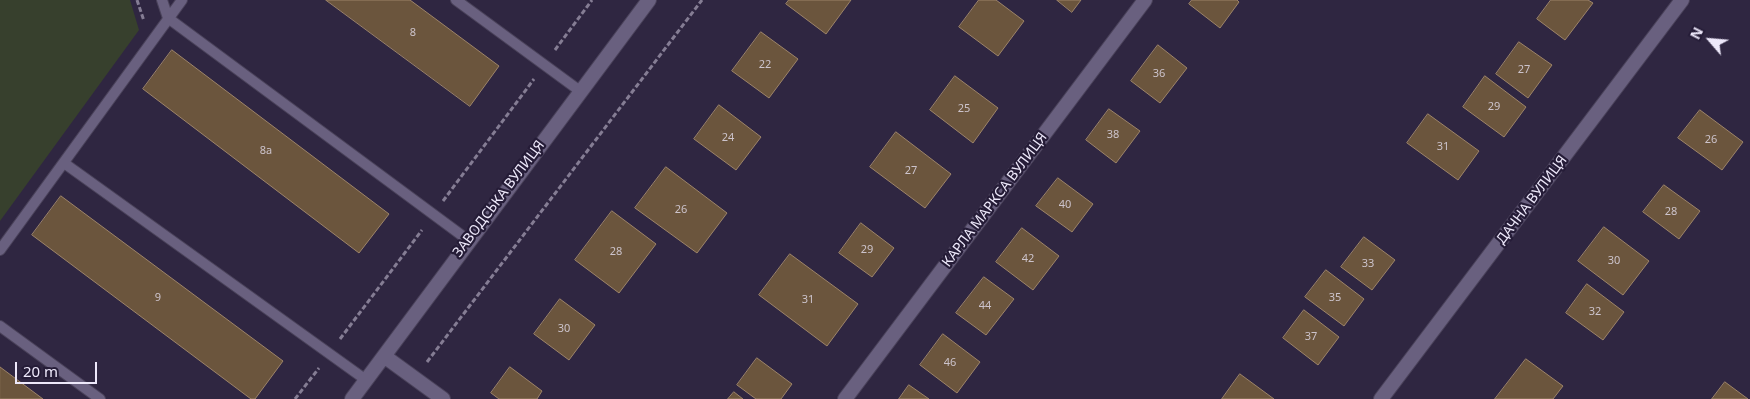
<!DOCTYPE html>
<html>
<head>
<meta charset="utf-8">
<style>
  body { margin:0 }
  #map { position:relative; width:1750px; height:399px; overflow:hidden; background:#2f2641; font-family:"Noto Sans",sans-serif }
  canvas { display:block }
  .north { position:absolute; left:1685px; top:15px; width:50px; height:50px; -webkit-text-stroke:4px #251c37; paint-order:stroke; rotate:297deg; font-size:14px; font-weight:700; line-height:20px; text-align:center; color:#ede8fa }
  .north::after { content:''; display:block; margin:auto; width:18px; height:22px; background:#ede8fa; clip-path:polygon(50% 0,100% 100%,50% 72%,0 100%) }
  .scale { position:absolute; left:15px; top:362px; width:82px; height:22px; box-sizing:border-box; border:2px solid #ede8fa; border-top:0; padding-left:6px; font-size:15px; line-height:18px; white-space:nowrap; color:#ede8fa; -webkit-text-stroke:4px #251c37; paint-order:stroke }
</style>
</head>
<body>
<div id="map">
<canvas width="1750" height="399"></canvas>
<div class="north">N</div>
<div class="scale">20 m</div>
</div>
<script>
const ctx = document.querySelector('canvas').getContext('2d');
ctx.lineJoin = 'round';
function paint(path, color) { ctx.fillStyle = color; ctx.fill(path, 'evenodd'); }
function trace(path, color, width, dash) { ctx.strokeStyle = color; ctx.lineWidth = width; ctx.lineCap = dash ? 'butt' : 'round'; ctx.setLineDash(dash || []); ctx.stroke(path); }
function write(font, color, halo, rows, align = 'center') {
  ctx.font = font + ' "Noto Sans",sans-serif'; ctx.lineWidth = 4.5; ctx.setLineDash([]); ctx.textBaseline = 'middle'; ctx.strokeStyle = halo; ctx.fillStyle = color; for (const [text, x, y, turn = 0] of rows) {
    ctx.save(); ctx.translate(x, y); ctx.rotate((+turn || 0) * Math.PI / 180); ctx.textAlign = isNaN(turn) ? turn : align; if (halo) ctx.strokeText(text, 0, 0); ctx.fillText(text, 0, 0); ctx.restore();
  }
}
paint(new Path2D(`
  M0 0H130L139 30 0 221Z`), '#37402d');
const building = new Path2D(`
  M326 0H410L499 66 470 106Z
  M789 0H851L826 34 786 4Z
  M979 0H996L1024 21 998 56 959 27Z
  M1057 0H1081L1072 12Z
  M1192 0H1237L1239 2 1220 28 1189 4Z
  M1551 0H1588L1593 3 1565 40 1537 19Z
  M761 32 798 59 769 98 732 71Z
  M1519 42 1552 65 1528 98 1496 74Z
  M1158 45 1187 68 1160 103 1131 81Z
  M172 50 389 214 359 253 143 89Z
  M955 76 998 108 973 143 930 110Z
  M1485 76 1526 107 1504 137 1463 107Z
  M719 105 761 137 736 170 694 139Z
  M1109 109 1140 131 1116 163 1086 140Z
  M1700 110 1743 142 1722 170 1678 138Z
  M1428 114 1479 151 1458 180 1407 143Z
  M896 132 951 174 925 208 870 167Z
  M666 167 727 213 697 253 635 208Z
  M1058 178 1093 204 1072 232 1036 206Z
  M1664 185 1700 211 1679 239 1643 212Z
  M61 196 283 361 255 399H251L32 235Z
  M612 211 656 244 619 293 575 260Z
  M861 223 894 248 872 277 839 253Z
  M1604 227 1649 261 1623 295 1578 261Z
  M1022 228 1059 256 1033 290 996 262Z
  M1364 237 1395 260 1372 290 1341 267Z
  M790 254 858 304 827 346 759 295Z
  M1326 270 1364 299 1344 326 1305 297Z
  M984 277 1014 299 986 335 956 313Z
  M1587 284 1624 312 1603 340 1566 313Z
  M560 299 595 325 569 360 534 334Z
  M1304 310 1339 337 1318 365 1283 338Z
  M943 334 980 362 957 393 920 365Z
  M757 358 792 384 781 399H756L737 385Z
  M1526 359 1563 386 1553 399H1495Z
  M0 367 43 399H0Z
  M510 367 542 391 537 399H499L491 393Z
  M1240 374 1274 399H1222Z
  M1725 382 1748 399H1712Z
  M909 385 929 399H899Z
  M734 392 743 399H728Z`);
paint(building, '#6b553d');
trace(building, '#9d8469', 1);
const service = new Path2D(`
  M162 0 168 18 468 240
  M456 0 580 91
  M64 163 366 380
  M0 250 182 0
  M0 326 100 399`);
const minor = new Path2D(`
  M845 399 1145 0
  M1381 399 1682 0`);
const tertiary = new Path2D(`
  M384 356 443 399
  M352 399 649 0`);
trace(service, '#4a425a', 12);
trace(minor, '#4a425a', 16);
trace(tertiary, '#4a425a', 16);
trace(new Path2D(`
  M137 0 144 21
  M555 50 592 0
  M443 201 534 79
  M340 339 422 230
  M427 362 702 0
  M295 399 319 368`), '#857d94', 3, [5, 2.5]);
trace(service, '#69607f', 10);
trace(minor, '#69607f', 14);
trace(tertiary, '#69607f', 14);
write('11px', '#ccc3cb', null, [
  ["8",413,33],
  ["22",765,65],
  ["27",1524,70],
  ["36",1159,74],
  ["29",1494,107],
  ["25",964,109],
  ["38",1113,135],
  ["24",728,138],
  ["26",1711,140],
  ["31",1443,147],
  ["8а",266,151],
  ["27",911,171],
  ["40",1065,205],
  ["26",681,210],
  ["28",1671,212],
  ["29",867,250],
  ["28",616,252],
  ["42",1028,259],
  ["30",1614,261],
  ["33",1368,264],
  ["9",158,298],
  ["35",1335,298],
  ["31",808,300],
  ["44",985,306],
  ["32",1595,312],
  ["30",564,329],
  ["37",1311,337],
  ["46",950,363]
]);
write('14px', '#ede8fa', '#251c37', [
  ["ЗАВОДСЬКА ВУЛИЦЯ",499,199,-53],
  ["КАРЛА МАРКСА ВУЛИЦЯ",995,200,-53],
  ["ДАЧНА ВУЛИЦЯ",1532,200,-53]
]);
</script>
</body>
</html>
